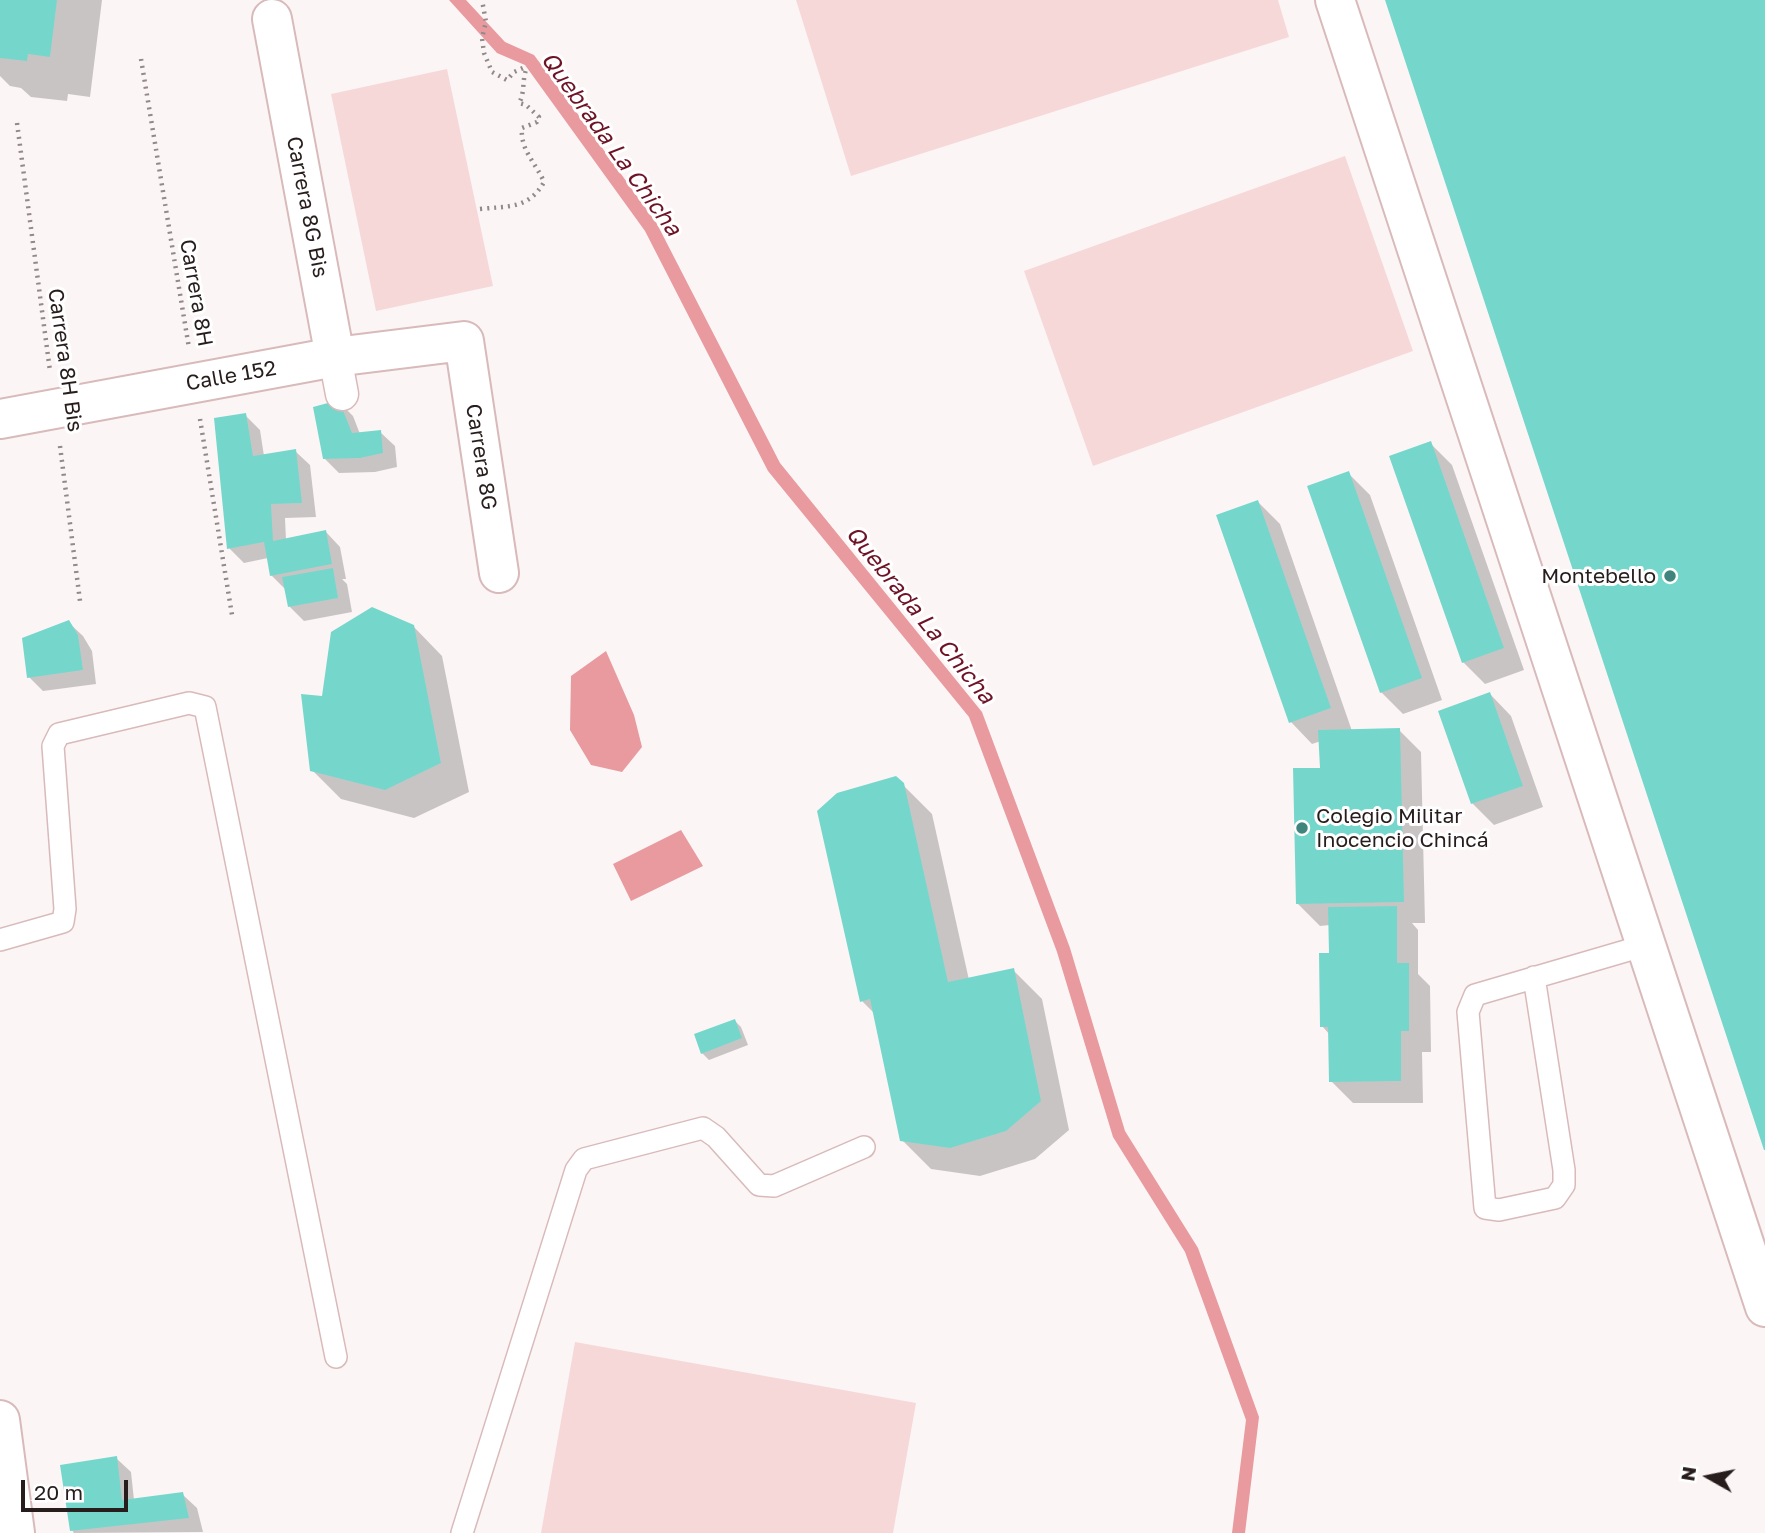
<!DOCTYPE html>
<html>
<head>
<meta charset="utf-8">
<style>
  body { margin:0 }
  #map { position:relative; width:1765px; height:1533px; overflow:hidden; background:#fcf5f5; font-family:"Golos Text",sans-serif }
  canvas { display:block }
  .north { position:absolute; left:1674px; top:1442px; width:70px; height:70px; -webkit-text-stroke:5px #fff; paint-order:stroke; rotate:279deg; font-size:19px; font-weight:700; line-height:28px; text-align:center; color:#281d1d }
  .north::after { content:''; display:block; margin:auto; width:24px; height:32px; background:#281d1d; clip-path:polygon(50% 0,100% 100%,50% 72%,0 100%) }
  .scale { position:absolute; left:21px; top:1480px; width:107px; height:32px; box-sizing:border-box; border:4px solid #281d1d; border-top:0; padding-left:9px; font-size:21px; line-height:24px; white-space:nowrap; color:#281d1d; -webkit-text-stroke:5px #fff; paint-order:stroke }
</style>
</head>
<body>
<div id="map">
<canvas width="1765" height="1533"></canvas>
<div class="north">N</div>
<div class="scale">20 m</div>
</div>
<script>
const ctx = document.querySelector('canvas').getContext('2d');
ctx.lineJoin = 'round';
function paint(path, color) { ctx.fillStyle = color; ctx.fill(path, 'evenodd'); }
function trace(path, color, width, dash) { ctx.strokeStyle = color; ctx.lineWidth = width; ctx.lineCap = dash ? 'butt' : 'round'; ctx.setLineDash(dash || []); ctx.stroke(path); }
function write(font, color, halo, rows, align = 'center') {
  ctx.font = font + ' "Golos Text",sans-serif'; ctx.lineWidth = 6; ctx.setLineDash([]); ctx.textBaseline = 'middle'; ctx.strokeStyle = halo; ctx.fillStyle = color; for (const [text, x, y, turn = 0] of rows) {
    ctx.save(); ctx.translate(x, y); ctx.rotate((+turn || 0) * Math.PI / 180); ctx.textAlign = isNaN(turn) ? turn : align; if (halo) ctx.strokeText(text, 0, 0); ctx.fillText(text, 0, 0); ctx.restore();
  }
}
paint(new Path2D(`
  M796 0H1278L1289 37 851 176Z
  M447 69 493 286 376 311 331 94Z
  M1345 156 1413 351 1093 466 1024 271Z
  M575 1342 916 1403 893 1533H541Z`), '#f7d8d9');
paint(new Path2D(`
  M449 0H466L505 42 534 55 580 117 657 224 780 463 982 712 1070 948 1125 1131 1198 1248 1259 1417 1245 1533H1232L1246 1420 1185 1252 1113 1137 1057 952 969 717 768 471 645 231 525 65 497 53Z
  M606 651 634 715 642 747 622 772 591 765 570 730 571 676Z
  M681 830 703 866 631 901 613 864Z`), '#e89a9f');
paint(new Path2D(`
  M0 0H102L90 97 68 94 67 101 31 97 21 88 10 86 0 76Z
  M339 402 353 416 360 434 380 432 395 446 397 467 375 472 339 473 324 458Z
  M245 415 260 430 264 456 295 451 310 465 316 517 285 518 286 540 326 532 340 547 346 579H342L347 584 352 612 304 621 290 607 287 591 271 575 268 558 244 563 229 548Z
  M1430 443 1452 465 1524 670 1485 684 1463 662Z
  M1348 473 1370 495 1442 700 1403 714 1381 692Z
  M1258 502 1280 524 1352 731 1399 730 1421 752 1425 923H1412L1418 930V974L1430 986 1431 1052H1422L1423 1103H1353L1331 1081 1330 1035 1322 1026 1331 955 1330 925 1320 926 1298 904 1321 770V741L1312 744 1291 722Z
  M68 622 83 636 92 651 96 684 43 691 29 677Z
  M413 626 442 656 469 792 414 818 341 799 312 770 324 698Z
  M1490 694 1511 716 1543 807 1494 825 1472 803Z
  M896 778 932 814 969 980 1013 970 1042 999 1069 1130 1035 1159 980 1176 931 1169 902 1140 875 1014 862 1001Z
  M735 1021 741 1027 748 1045 709 1060 702 1053Z
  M116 1458 131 1472 134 1500 182 1494 197 1508 203 1532 74 1533 72 1530Z`), '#0003');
paint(new Path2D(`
  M0 0H57L50 57 28 54 27 61 0 58Z
  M1385 0H1765V1150H1764Z
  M339 400 352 433 381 430 383 453 360 458 323 459 313 407Z
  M246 413 253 456 296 449 302 503 271 504 273 541 326 530 332 564 270 576 264 542 227 549 214 418Z
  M1431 441 1504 648 1462 663 1389 456Z
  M1349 471 1422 678 1380 693 1307 486Z
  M1258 500 1331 708 1289 723 1216 515Z
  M333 568 338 598 288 607 282 577Z
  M372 607 414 625 441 763 385 790 310 771 301 694 322 696 331 632Z
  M69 620 78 635 83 670 27 678 22 638Z
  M1490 692 1523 786 1471 804 1438 711Z
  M1400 728 1404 902 1296 904 1293 768H1320L1318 730Z
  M896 776 904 783 948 982 1014 968 1041 1101 1006 1131 950 1148 900 1141 870 999 860 1002 817 811 837 793Z
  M1397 906V963H1409V1031H1401V1081L1329 1082 1328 1027H1320L1319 953H1329L1328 907Z
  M735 1019 742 1038 701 1054 694 1034Z
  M117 1456 122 1500 183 1492 189 1518 70 1531 60 1465Z`), '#75d7cb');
const service = new Path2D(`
  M0 940 63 922 65 909 53 746 59 734 189 703 205 707 336 1357
  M1534 977 1564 1170V1185L1555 1198 1499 1210 1485 1208 1468 1012 1475 995 1646 945
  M462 1533 576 1170 584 1159 703 1128 716 1137 759 1185 774 1186 864 1147`);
const pedestrian = new Path2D(`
  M335 357 342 394`);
const minor = new Path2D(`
  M1335 0 1765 1307
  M272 19 335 357
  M0 419 335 357 464 341 499 573
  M0 1420 15 1533`);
trace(service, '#d9babb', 24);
trace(pedestrian, '#d9babb', 35);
trace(minor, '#d9babb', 42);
trace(new Path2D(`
  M141 59 189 348
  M17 123 50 371
  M480 209C508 206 529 209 544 182 536 163 520 150 522 128L537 122 539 117 526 105 519 103C525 93 522 81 526 70L523 68 514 72 507 80 492 72 484 53 482 38 486 22 482 0
  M200 419 232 615
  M60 446 80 601`), '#928989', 4.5, [2, 5]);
trace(service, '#fff', 21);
trace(pedestrian, '#fff', 32);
trace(minor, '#fff', 38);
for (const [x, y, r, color] of [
  [1670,576,7,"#3f857e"],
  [1302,828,7,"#3f857e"]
]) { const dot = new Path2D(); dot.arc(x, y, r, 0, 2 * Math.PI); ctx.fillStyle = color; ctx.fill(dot); trace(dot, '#fff', 2.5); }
write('21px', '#281d1d', '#fff', [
  ["Carrera 8G Bis",307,207,79],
  ["Carrera 8H",196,293,80],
  ["Carrera 8H Bis",65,360,82],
  ["Calle 152",231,376,-10],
  ["Carrera 8G",481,457,81]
]);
write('21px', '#281d1d', '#fff', [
  ["Montebello",1656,576],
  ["Colegio Militar",1316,816,"left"],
  ["Inocencio Chincá",1316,840,"left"]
], 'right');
write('italic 23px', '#6e1326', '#fff', [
  ["Quebrada La Chicha",611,144,54],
  ["Quebrada La Chicha",920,615,51]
]);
</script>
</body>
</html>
